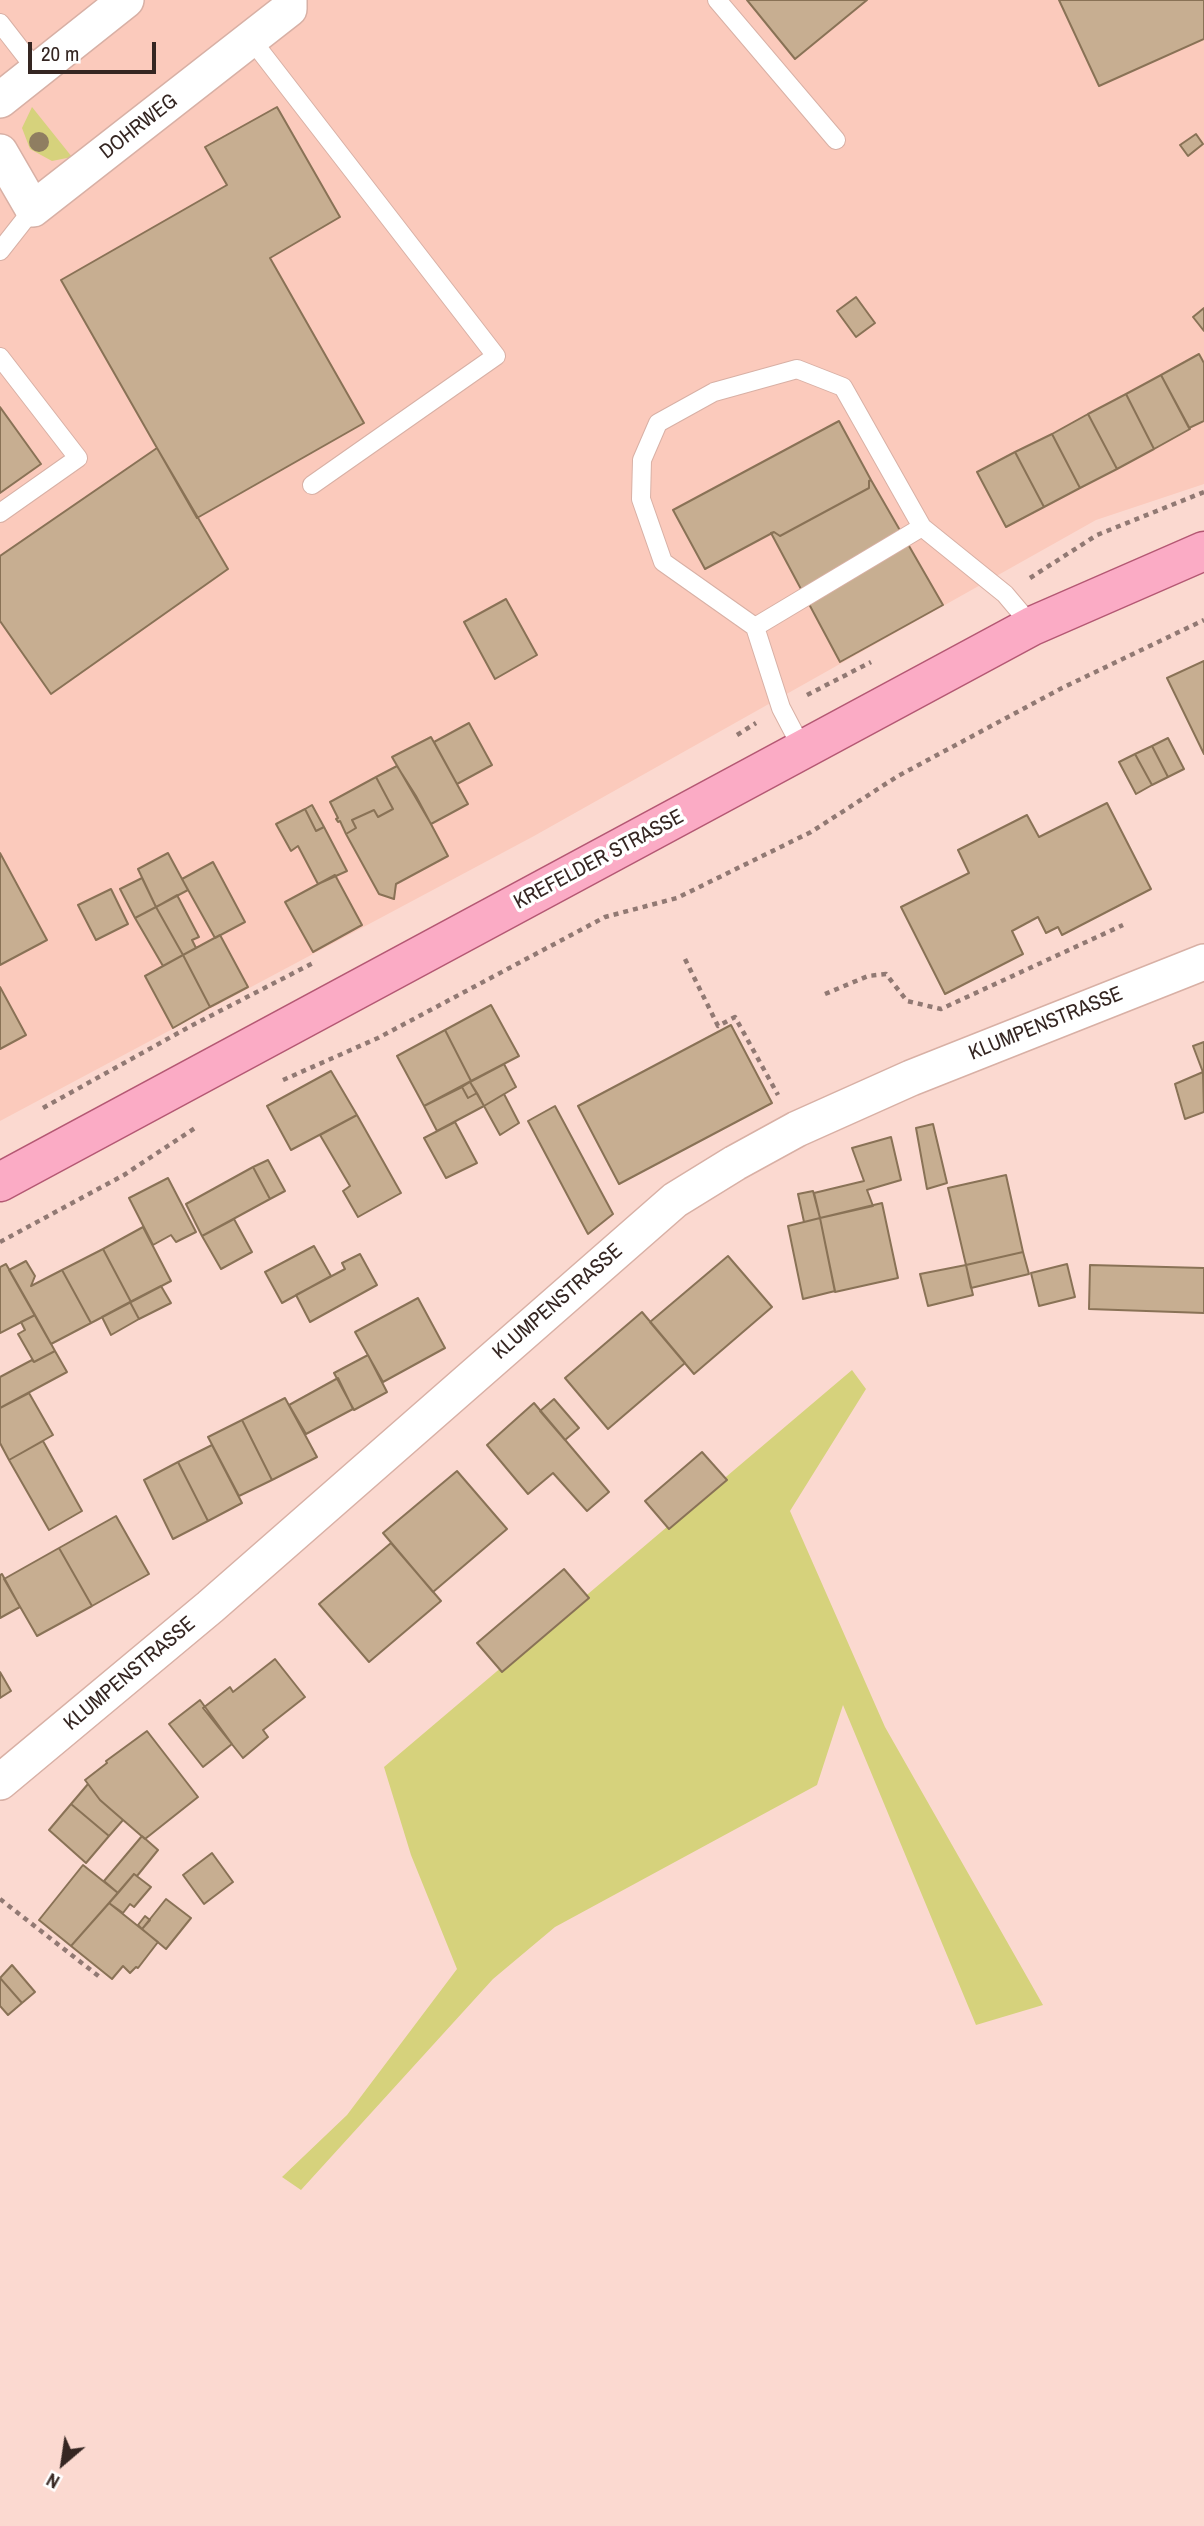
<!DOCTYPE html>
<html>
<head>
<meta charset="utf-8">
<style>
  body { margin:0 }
  #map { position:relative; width:1204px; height:2526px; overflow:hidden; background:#fbd9d0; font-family:"Archivo Narrow",sans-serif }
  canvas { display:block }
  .north { position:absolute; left:28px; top:2428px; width:70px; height:70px; -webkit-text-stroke:5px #fff; paint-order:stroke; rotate:209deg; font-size:19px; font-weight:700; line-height:28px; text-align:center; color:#352622 }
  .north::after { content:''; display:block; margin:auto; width:24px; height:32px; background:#352622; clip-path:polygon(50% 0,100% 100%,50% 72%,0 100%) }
  .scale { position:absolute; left:28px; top:42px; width:128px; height:32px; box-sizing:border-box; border:4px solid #352622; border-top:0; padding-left:9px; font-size:21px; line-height:24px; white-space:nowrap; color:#352622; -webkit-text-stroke:5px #fff; paint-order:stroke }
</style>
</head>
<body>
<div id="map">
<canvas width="1204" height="2526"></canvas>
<div class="north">N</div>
<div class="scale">20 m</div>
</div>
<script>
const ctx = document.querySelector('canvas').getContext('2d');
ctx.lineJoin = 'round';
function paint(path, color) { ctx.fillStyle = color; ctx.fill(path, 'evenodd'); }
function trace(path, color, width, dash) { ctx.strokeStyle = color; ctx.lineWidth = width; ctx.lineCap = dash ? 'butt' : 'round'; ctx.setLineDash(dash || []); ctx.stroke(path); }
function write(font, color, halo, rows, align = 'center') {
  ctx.font = font + ' "Archivo Narrow",sans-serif'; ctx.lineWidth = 7; ctx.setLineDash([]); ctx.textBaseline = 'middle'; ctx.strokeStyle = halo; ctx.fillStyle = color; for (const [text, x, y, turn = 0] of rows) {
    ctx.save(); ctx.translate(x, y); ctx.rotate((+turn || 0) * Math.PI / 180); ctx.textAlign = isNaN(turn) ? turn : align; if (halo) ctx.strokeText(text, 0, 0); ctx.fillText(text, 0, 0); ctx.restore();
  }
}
paint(new Path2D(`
  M0 0H1204V484L1096 520 534 836 0 1121Z`), '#fbcabc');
paint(new Path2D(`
  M32 107 72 157 52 161 30 149 22 128Z
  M852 1370 866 1389 790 1511 885 1727 1043 2005 976 2025 843 1705 817 1785 555 1927 493 1979 301 2190 282 2177 347 2115 457 1969 411 1855 384 1767Z`), '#d6d27c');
const building = new Path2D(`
  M747 0H867L795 59Z
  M1059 0H1204V39L1099 86Z
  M277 107 340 217 270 258 364 423 197 518 61 280 227 185 205 147Z
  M1196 134 1203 144 1188 156 1180 145Z
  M856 297 875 323 856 337 837 311Z
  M1204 308V331L1193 317Z
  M1199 354 1204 363V421L1189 428 1161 375Z
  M1161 375 1190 429 1154 449 1126 394Z
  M1126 394 1154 449 1117 469 1088 414Z
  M0 407 41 464 0 493Z
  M1088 414 1117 469 1080 488 1052 434Z
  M839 421 871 480 869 481V488L780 536 774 532 705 569 673 510Z
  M1052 434 1080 488 1044 507 1015 452Z
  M157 448 228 569 51 694 0 621V556Z
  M1015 452 1044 507 1006 527 977 472Z
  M871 480 943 605 840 662 771 533 774 532 780 536 869 488V481Z
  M506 599 537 655 495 679 464 622Z
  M1204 661V754L1167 678Z
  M469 723 492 765 457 784 434 742Z
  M431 737 468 804 431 824 392 757Z
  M1168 738 1184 769 1168 777 1152 746Z
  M1152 746 1168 777 1152 785 1135 754Z
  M1135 754 1152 785 1136 794 1119 762Z
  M397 766 416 796 448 856 396 884 394 899 379 894 346 834 356 828 352 820 374 810 378 817 393 809 376 777Z
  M376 777 393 809 378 817 374 810 352 820 356 828 346 834 340 821 338 822 336 819 338 818 330 802Z
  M1107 803 1151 889 1062 935 1058 927 1046 933 1038 917 1012 931 1023 954 945 994 901 907 969 873 958 850 1027 815 1039 837Z
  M312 805 324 827 316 831 305 809Z
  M305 809 316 831 324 827 347 871 318 884 298 846 291 851 276 824Z
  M0 853 47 940 0 965Z
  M168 853 188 890 156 907 138 869Z
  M213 862 245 922 215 938 182 879Z
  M335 875 362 925 313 952 285 902Z
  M142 878 156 907 135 918 120 889Z
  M111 889 128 924 96 940 78 905Z
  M177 895 199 937 192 940 196 948 183 955 156 907Z
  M156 907 183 955 163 966 135 918Z
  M220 935 248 987 210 1007 183 955Z
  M183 955 210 1007 173 1028 145 976Z
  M0 987 26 1035 0 1049Z
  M491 1005 519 1056 471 1081 445 1030Z
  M731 1025 772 1103 619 1184 578 1106Z
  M445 1030 471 1081 424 1106 397 1056Z
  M1204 1042V1075L1193 1046Z
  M504 1064 516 1087 484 1106 470 1082Z
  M331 1071 357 1115 291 1150 267 1106Z
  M1203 1072 1204 1112 1185 1119 1175 1084Z
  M470 1082 477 1093 468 1098 462 1087Z
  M462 1087 468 1098 477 1093 484 1106 437 1131 424 1106Z
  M504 1094 519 1123 500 1135 484 1106Z
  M555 1106 613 1214 588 1234 528 1121Z
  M357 1115 401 1193 358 1217 343 1191 350 1186 320 1135Z
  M455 1122 477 1163 446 1178 424 1138Z
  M933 1124 947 1183 927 1189 916 1128Z
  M891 1137 901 1180 867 1190 873 1206 820 1218 814 1193 864 1181 852 1148Z
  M268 1160 285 1191 270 1199 253 1167Z
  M253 1167 270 1199 202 1236 186 1204Z
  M1006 1175 1023 1252 966 1265 948 1188Z
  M168 1178 196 1232 176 1242 171 1235 153 1245 129 1198Z
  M813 1191 820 1218 804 1222 798 1194Z
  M882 1203 898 1278 835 1292 820 1218Z
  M820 1218 835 1291 803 1299 788 1226Z
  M234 1219 252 1252 221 1269 202 1236Z
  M143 1227 171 1281 131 1302 103 1249Z
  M314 1246 331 1276 282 1303 265 1272Z
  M103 1249 131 1302 91 1323 62 1270Z
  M1023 1252 1029 1274 971 1288 966 1265Z
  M360 1254 377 1285 310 1322 296 1295 345 1269 342 1263Z
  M728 1256 772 1307 694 1374 650 1322Z
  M26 1261 35 1276 31 1286 62 1270 91 1323 51 1344 9 1270Z
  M6 1264 35 1315 0 1333V1267Z
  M1067 1264 1075 1297 1039 1306 1031 1273Z
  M966 1265 973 1295 928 1306 920 1274Z
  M1090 1265 1204 1268V1313L1089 1309Z
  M161 1286 171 1303 139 1319 130 1302Z
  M418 1298 445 1348 383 1382 355 1332Z
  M130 1302 139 1319 111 1335 102 1317Z
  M642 1312 685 1363 608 1429 565 1378Z
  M35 1315 55 1351 34 1362 18 1334 25 1330 21 1322Z
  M55 1351 67 1372 0 1408V1377L32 1360 34 1362Z
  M368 1355 387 1392 354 1410 334 1373Z
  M338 1378 353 1409 306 1434 289 1405Z
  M29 1393 53 1435 9 1460 0 1443V1408Z
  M285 1398 317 1457 272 1480 242 1420Z
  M554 1399 579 1428 565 1440 540 1411Z
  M534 1403 609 1492 587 1511 553 1473 528 1494 487 1445Z
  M242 1420 272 1480 239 1496 208 1437Z
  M43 1441 82 1511 49 1530 9 1460Z
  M212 1445 242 1503 208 1521 178 1462Z
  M702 1452 727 1480 669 1529 645 1501Z
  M178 1462 208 1521 173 1539 144 1480Z
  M457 1471 507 1529 433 1592 383 1533Z
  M116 1516 149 1574 92 1606 59 1548Z
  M391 1543 441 1601 369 1662 319 1604Z
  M59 1548 92 1606 37 1636 4 1579Z
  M564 1569 589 1598 502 1672 477 1643Z
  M2 1574 20 1607 0 1618V1575Z
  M275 1659 305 1697 263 1730 268 1737 243 1758 203 1708 230 1687 233 1692Z
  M0 1672 11 1691 0 1698Z
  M200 1700 232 1744 203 1767 169 1724Z
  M147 1731 198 1797 145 1839 100 1800 85 1780 107 1763 106 1761Z
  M88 1784 100 1800 123 1820 109 1836 71 1804Z
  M71 1804 109 1836 86 1863 49 1830Z
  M142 1836 158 1850 137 1876 134 1874 118 1893 104 1881Z
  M212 1853 233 1882 204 1904 183 1875Z
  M83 1865 118 1893 71 1946 39 1920Z
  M134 1874 151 1887 134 1907 130 1904 123 1913 109 1903Z
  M166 1899 191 1918 166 1949 142 1929Z
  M109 1903 158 1942 138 1968 136 1967 130 1973 123 1966 112 1979 71 1946Z
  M145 1916 150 1920 142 1929 138 1925Z
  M12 1965 35 1992 22 2003 0 1978Z
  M0 1978 22 2003 8 2015 0 2006Z`);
paint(building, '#c7ae91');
trace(building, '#897256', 2);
const service = new Path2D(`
  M717 0 836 140
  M0 23 38 72
  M251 39 496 356 312 485
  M0 251 33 209
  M0 357 78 458 0 513
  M755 627 663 562 641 499 642 460 658 423 714 392 797 369 843 387 922 527
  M803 750 781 708 755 627 922 527 1005 594 1032 626`);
const minor = new Path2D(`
  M0 100 126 0
  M0 152 33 209 289 9V0
  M0 1782 210 1607 675 1200 735 1163 797 1129 911 1078 1204 962`);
const primary = new Path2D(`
  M0 1182 1032 626 1204 551`);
trace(service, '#d8b0a5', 20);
trace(minor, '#d8b0a5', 38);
trace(primary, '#b45873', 41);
trace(new Path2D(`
  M1030 578 1097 535 1204 492
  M807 695 871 662
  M737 735 756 723
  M685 959 718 1026 735 1017 778 1095
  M825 994 868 976 886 974 907 1001 941 1009 1123 925
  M283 1080 378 1038 605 917 677 898 811 832 898 776 1062 688 1204 620
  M43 1108 189 1027 313 963
  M0 1242 124 1175 198 1126
  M0 1899 101 1978`), '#917973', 4.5, [5, 5]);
trace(service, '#fff', 18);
trace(minor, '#fff', 35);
trace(primary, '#fbabc5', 38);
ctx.fillStyle = '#8f7e61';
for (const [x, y] of [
  [39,142]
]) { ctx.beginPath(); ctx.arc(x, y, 10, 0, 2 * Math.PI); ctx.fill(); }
write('21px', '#352622', '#fff', [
  ["DOHRWEG",139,127,-38],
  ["KREFELDER STRASSE",599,860,-28],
  ["KLUMPENSTRASSE",1046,1024,-22],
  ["KLUMPENSTRASSE",558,1302,-41],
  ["KLUMPENSTRASSE",130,1674,-40]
]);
</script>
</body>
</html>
